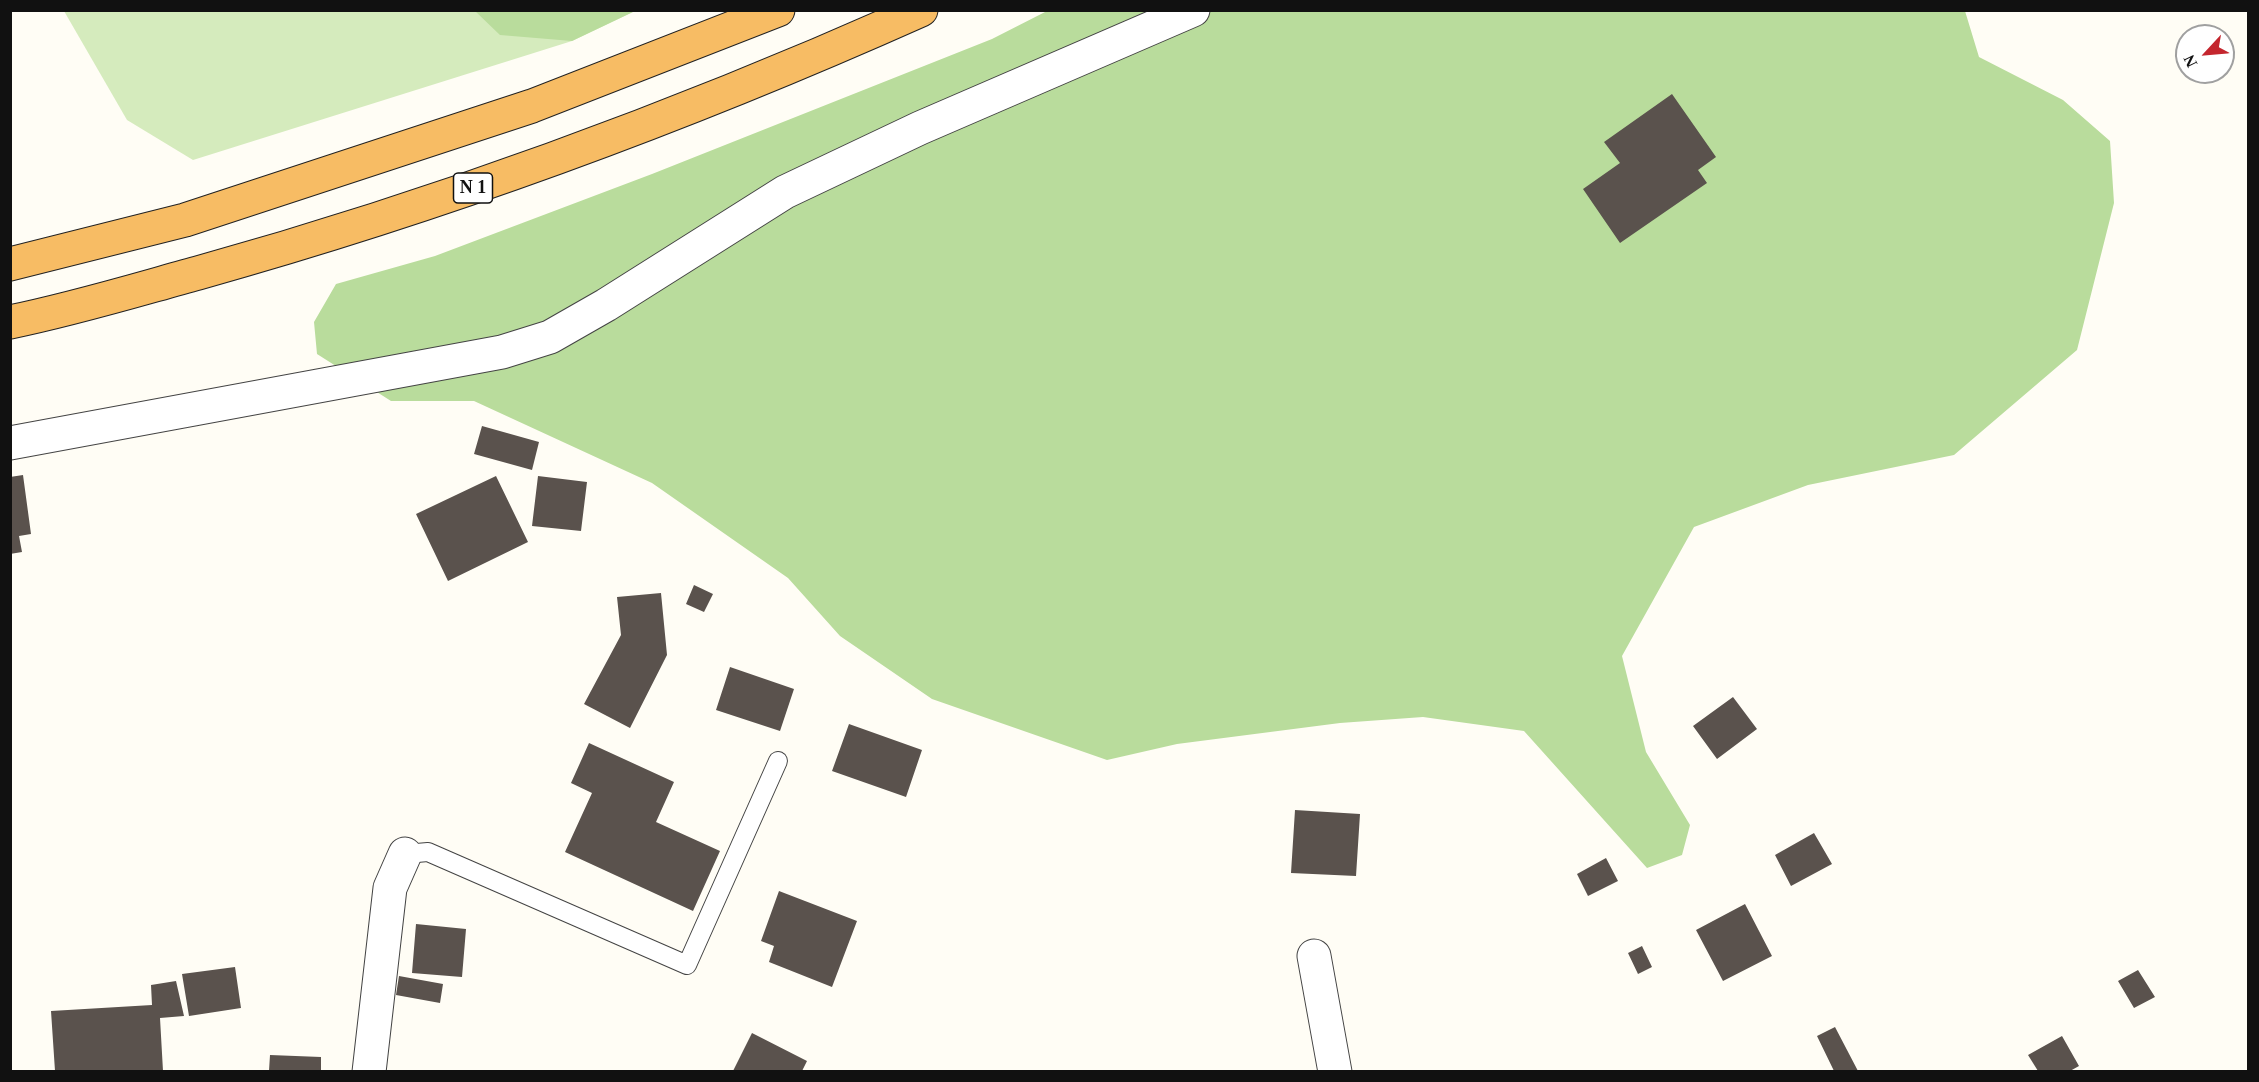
<!DOCTYPE html>
<html>
<head>
<meta charset="utf-8">
<style>
  body { margin:0 }
  #map { position:relative; width:2259px; height:1082px; overflow:hidden; background:#fffdf5; font-family:Georgia,serif }
  canvas { display:block }
  .frame { position:absolute; inset:0; border:12px solid #111; pointer-events:none }
  .north { position:absolute; left:2175px; top:24px; width:60px; height:60px; box-sizing:border-box; background:#fff; border:2px solid #a0a0a0; border-radius:50%; rotate:244deg; font-size:16px; font-weight:700; line-height:24px; text-align:center; color:#111 }
  .north::after { content:''; display:block; margin:auto; width:21px; height:27px; background:#c4262e; clip-path:polygon(50% 0,100% 100%,50% 72%,0 100%) }
</style>
</head>
<body>
<div id="map">
<canvas width="2259" height="1082"></canvas>
<div class="frame"></div>
<div class="north">N</div>
</div>
<script>
const ctx = document.querySelector('canvas').getContext('2d');
ctx.lineJoin = 'round';
function paint(path, color) { ctx.fillStyle = color; ctx.fill(path, 'evenodd'); }
function trace(path, color, width, dash) { ctx.strokeStyle = color; ctx.lineWidth = width; ctx.lineCap = dash ? 'butt' : 'round'; ctx.setLineDash(dash || []); ctx.stroke(path); }
function write(font, color, halo, rows, align = 'center') {
  ctx.font = font + ' Georgia,serif'; ctx.lineWidth = 6; ctx.setLineDash([]); ctx.textBaseline = 'middle'; ctx.strokeStyle = halo; ctx.fillStyle = color; for (const [text, x, y, turn = 0] of rows) {
    ctx.save(); ctx.translate(x, y); ctx.rotate((+turn || 0) * Math.PI / 180); ctx.textAlign = isNaN(turn) ? turn : align; if (halo) ctx.strokeText(text, 0, 0); ctx.fillText(text, 0, 0); ctx.restore();
  }
}
paint(new Path2D(`
  M64 11H635L572 41 193 160 127 120Z`), '#d5ebbd');
paint(new Path2D(`
  M475 11H635L572 41 500 35Z
  M1047 11H1965L1979 57 2063 100 2110 141 2114 203 2077 350 1954 455 1808 485 1694 527 1622 656 1646 752 1690 825 1682 855 1647 868 1524 731 1423 717 1340 723 1177 744 1107 760 932 699 840 636 788 578 652 483 474 401H391L317 354 314 322 336 284 435 256 652 174 992 39Z`), '#b9dc9c');
paint(new Path2D(`
  M1672 94 1716 157 1698 170 1707 183 1620 243 1583 189 1620 163 1604 142Z
  M482 426 539 442 532 470 474 454Z
  M23 475 31 534 19 536 22 552 10 554V477Z
  M496 476 528 542 448 581 416 514Z
  M538 476 587 482 581 531 532 526Z
  M694 585 713 594 704 612 686 604Z
  M661 593 667 655 630 728 584 704 621 635 617 597Z
  M730 667 794 689 780 731 716 710Z
  M1733 697 1757 729 1717 759 1693 726Z
  M849 724 922 750 906 797 832 771Z
  M589 743 674 782 656 822 720 851 693 911 565 852 592 793 571 783Z
  M1295 810 1360 814 1356 876 1291 873Z
  M1814 833 1832 864 1791 886 1775 855Z
  M1606 858 1618 881 1588 896 1577 874Z
  M779 891 857 921 832 987 769 962 774 946 761 941Z
  M1745 904 1772 956 1723 981 1696 930Z
  M416 924 466 929 462 977 412 973Z
  M1642 946 1652 967 1638 974 1628 953Z
  M235 967 241 1008 189 1016 182 974Z
  M2138 970 2155 997 2134 1008 2118 981Z
  M399 976 443 984 440 1003 396 995Z
  M176 981 184 1016 160 1018 163 1071H55L51 1011 152 1005 151 985Z
  M1835 1027 1858 1071H1834L1817 1036Z
  M752 1033 807 1061 802 1071H733Z
  M2062 1036 2079 1066 2070 1071H2038L2028 1055Z
  M270 1055 321 1057V1071H269Z`), '#5a524d');
const service = new Path2D(`
  M405 854 428 852 687 965 778 761`);
const minor = new Path2D(`
  M10 443 502 352 550 337 606 305 785 192 920 128 1193 10
  M1314 956 1335 1072
  M369 1072 390 888 405 854`);
const trunk = new Path2D(`
  M10 264 185 220 532 106 778 10
  M10 322C74 309 136 290 198 273 445 204 686 115 921 10`);
trace(service, '#444', 20);
trace(minor, '#444', 35);
trace(trunk, '#222', 35);
trace(service, '#fff', 18);
trace(minor, '#fff', 33);
trace(trunk, '#f7bc64', 33);
for (const [x, y, w] of [
  [473,188,39]
]) { const box = new Path2D(); box.roundRect(x - w / 2, y - 15, w, 30, 4.5); ctx.fillStyle = '#fff'; ctx.fill(box); trace(box, '#111', 1.5); }
write('bold 18px', '#111', null, [
  ["N 1",473,188]
]);
</script>
</body>
</html>
